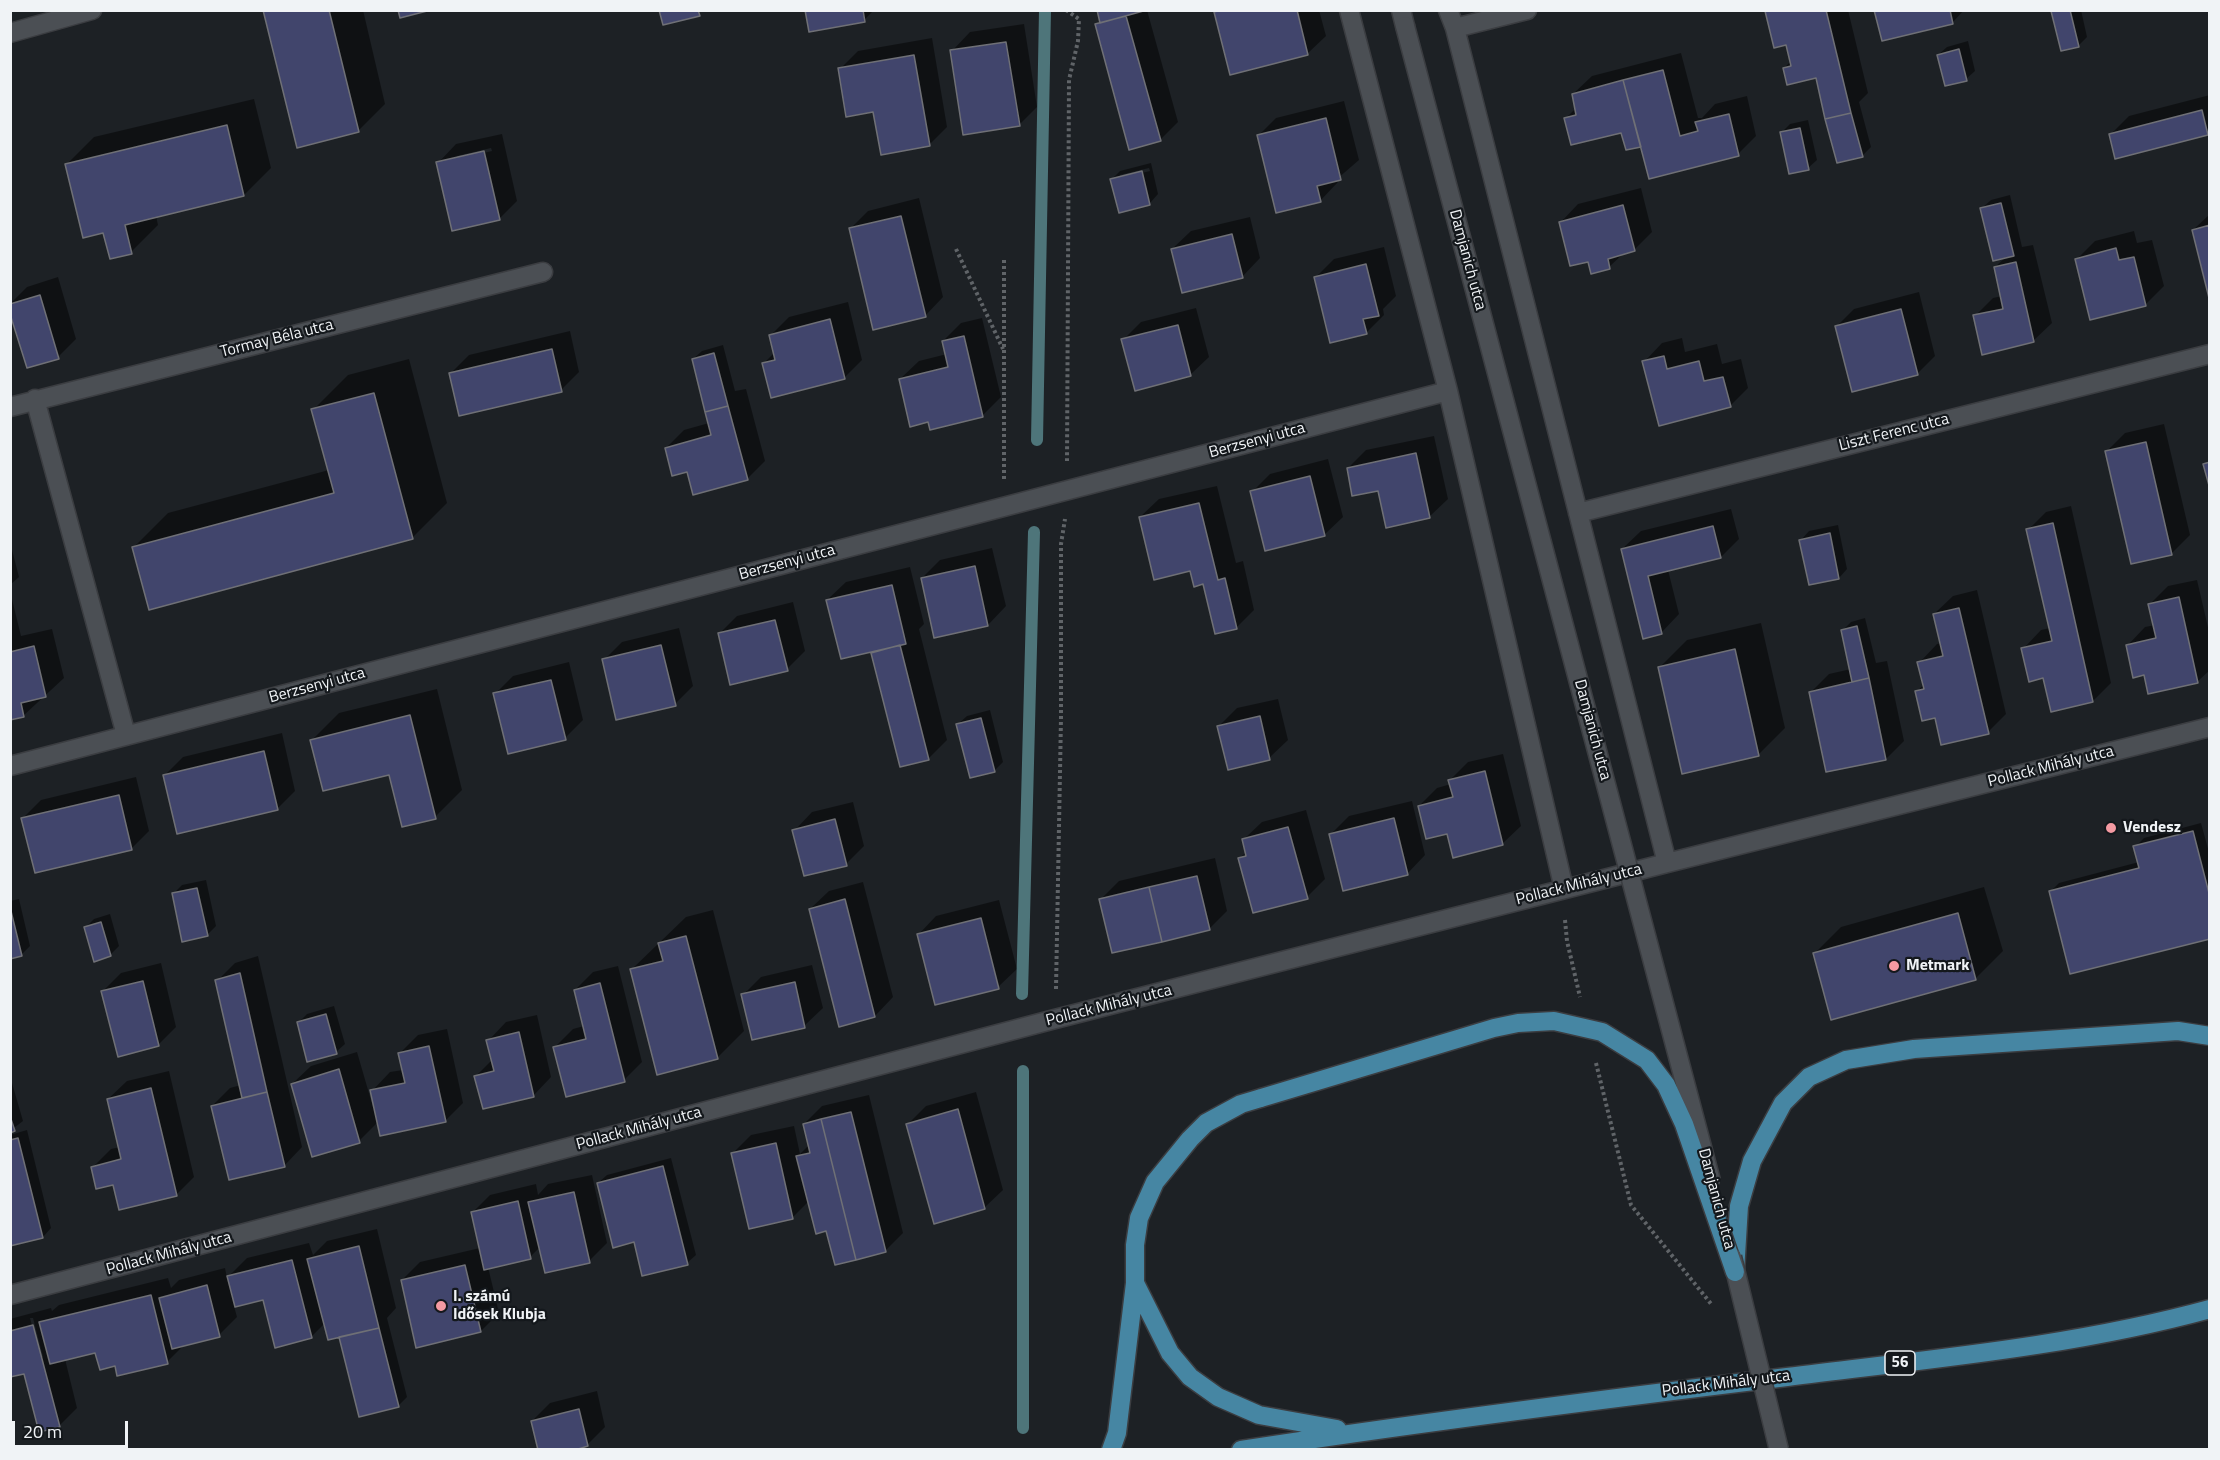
<!DOCTYPE html>
<html>
<head>
<meta charset="utf-8">
<style>
  body { margin:0 }
  #map { position:relative; width:2220px; height:1460px; overflow:hidden; background:#1d2125; font-family:"Titillium Web",sans-serif }
  canvas { display:block }
  .frame { position:absolute; inset:0; border:12px solid #f0f3f6; pointer-events:none }
  .scale { position:absolute; left:12px; top:1421px; width:116px; height:27px; box-sizing:border-box; border:3px solid #f0f3f6; border-top:0; padding-left:8px; font-size:18px; line-height:21px; white-space:nowrap; color:#f0f3f6; -webkit-text-stroke:4px #14181c; paint-order:stroke }
</style>
</head>
<body>
<div id="map">
<canvas width="2220" height="1460"></canvas>
<div class="frame"></div>
<div class="scale">20 m</div>
</div>
<script>
const ctx = document.querySelector('canvas').getContext('2d');
ctx.lineJoin = 'round';
function paint(path, color) { ctx.fillStyle = color; ctx.fill(path, 'evenodd'); }
function trace(path, color, width, dash) { ctx.strokeStyle = color; ctx.lineWidth = width; ctx.lineCap = dash ? 'butt' : 'round'; ctx.setLineDash(dash || []); ctx.stroke(path); }
function write(font, color, halo, rows, align = 'center') {
  ctx.font = font + ' "Titillium Web",sans-serif'; ctx.lineWidth = 4.5; ctx.setLineDash([]); ctx.textBaseline = 'middle'; ctx.strokeStyle = halo; ctx.fillStyle = color; for (const [text, x, y, turn = 0] of rows) {
    ctx.save(); ctx.translate(x, y); ctx.rotate((+turn || 0) * Math.PI / 180); ctx.textAlign = isNaN(turn) ? turn : align; if (halo) ctx.strokeText(text, 0, 0); ctx.fillText(text, 0, 0); ctx.restore();
  }
}
paint(new Path2D(`
  M265 10H363L385 104 358 131Z
  M807 10H874L864 20Z
  M1098 10H1147L1178 122 1160 140 1096 25 1101 20Z
  M1218 10H1319L1326 36 1307 54 1216 13Z
  M1768 10H1848L1868 93 1859 102 1871 147 1862 156 1817 76 1784 68 1791 61 1787 43 1767 12Z
  M1875 10H1964L1953 22 1883 39Z
  M2053 10H2081L2087 37 2078 46 2062 49Z
  M1024 24 1037 107 1019 125 952 51 970 32Z
  M932 38 947 127 929 145 875 111 840 69 858 51Z
  M1968 41 1975 71 1966 79 1938 55 1947 47Z
  M1681 53 1698 118H1702L1715 104 1747 96 1756 136 1738 154 1642 145 1622 131 1566 118 1576 108 1573 94 1592 76Z
  M2210 95V132L2207 134H2111L2129 116Z
  M254 99 271 168 244 195 156 216 158 225 131 252 104 231 67 164 94 137Z
  M1344 101 1359 160 1337 179 1338 182 1320 201 1258 136 1276 118Z
  M1808 120 1817 160 1808 168 1781 133 1790 124Z
  M502 134 517 201 499 219 438 163 456 144ZM491 148 492 151 457 159V156Z
  M1151 163 1158 194 1150 203 1120 211 1111 180 1120 171ZM1149 168 1150 171 1120 178V175Z
  M1641 188 1652 232 1634 250 1624 253 1609 267 1589 260 1560 223 1578 204Z
  M2010 195 2022 247 2033 245 2052 323 2033 341 1975 316 1993 298 2002 296 1995 267 2007 256 1982 208 1991 200Z
  M919 198 943 297 925 316 850 229 868 211Z
  M2210 214V294L2193 230Z
  M1250 217 1260 258 1242 277 1172 249 1191 231Z
  M2134 231 2137 243 2152 240 2164 286 2146 304 2091 318 2077 259 2095 241Z
  M1384 247 1396 296 1383 309 1384 315 1366 333 1315 278 1334 259Z
  M58 277 76 339 58 357 10 309V304L27 287Z
  M1919 292 1935 356 1917 374 1836 327 1854 309Z
  M848 302 862 360 844 378 764 363 775 352 771 335 789 317Z
  M1196 308 1209 357 1190 375 1123 340 1141 322Z
  M982 318 1001 397 982 416 929 421 900 379 919 361 947 354 943 341 961 323Z
  M570 331 579 372 561 390 451 373 469 355Z
  M1682 338 1685 352 1717 344 1722 364 1741 359 1748 388 1730 406 1644 362 1662 343Z
  M723 345 735 391 746 389 765 461 747 479 688 470 666 448 684 430 709 423 693 359 702 351Z
  M409 359 447 503 412 538 133 548 168 513 329 470 313 410 348 375Z
  M2164 424 2190 535 2171 554 2107 451 2125 433Z
  M1434 436 1448 499 1429 517 1379 489 1348 468 1366 450Z
  M1328 459 1343 517 1324 535 1252 492 1270 474Z
  M1217 486 1236 563 1243 561 1254 610 1236 628 1204 583 1140 517 1159 499Z
  M2071 506 2111 683 2093 701 2044 677 2023 649 2041 630 2050 628 2028 530 2046 512Z
  M1731 509 1739 539 1721 557 1668 570 1679 614 1661 633 1622 549 1641 531Z
  M1838 525 1847 569 1839 578 1801 540 1809 531Z
  M10 542 19 577 10 585Z
  M992 548 1006 606 988 625 922 578 940 560Z
  M910 567 924 624 919 629 947 740 929 758 901 766 872 651 827 600 846 582Z
  M2197 580 2210 636V670L2197 682 2146 674 2127 646 2145 627 2155 625 2150 604 2168 586Z
  M1977 590 2006 714 1988 732 1936 716 1917 692 1924 684 1919 663 1937 644 1941 643 1934 614 1953 596Z
  M10 591 21 636 52 629 64 678 23 716 10 719Z
  M793 602 805 651 787 669 719 634 737 616Z
  M1865 618 1876 663 1887 661 1904 741 1886 759 1811 692 1829 674 1851 669 1842 631 1851 622Z
  M1761 623 1785 728 1758 755 1660 667 1687 640Z
  M679 628 693 686 675 704 604 660 622 642Z
  M569 662 583 720 565 738 495 694 513 676Z
  M437 689 462 790 435 817 391 773 312 740 339 713Z
  M1278 699 1288 740 1269 758 1219 726 1237 708Z
  M990 710 1003 762 994 771 958 724 967 716Z
  M282 733 295 791 277 809 165 775 183 757Z
  M1503 754 1521 826 1502 844 1448 832 1419 806 1437 788 1451 784 1450 780 1468 762Z
  M136 777 149 831 131 849 23 818 41 800Z
  M1412 801 1425 855 1407 874 1331 834 1349 816Z
  M853 802 864 846 846 864 794 831 812 812Z
  M1306 810 1325 879 1307 897 1240 858 1246 852 1243 840 1262 822Z
  M2201 823 2210 856V937L2051 891 2059 883 2139 862 2135 847 2144 838Z
  M1215 858 1227 911 1209 929 1101 899 1119 881Z
  M206 880 216 926 207 935 173 894 182 885Z
  M863 882 893 997 875 1016 840 1025 810 909 829 891Z
  M1984 887 2003 951 1976 978 1814 954 1841 927Z
  M19 899 30 946 21 955 10 957V901Z
  M999 900 1017 969 998 987 918 935 936 916Z
  M713 910 744 1031 717 1058 632 969 686 917Z
  M110 914 119 946 110 955 86 927 94 919Z
  M258 956 302 1147 284 1166 212 1106 230 1088 241 1085 217 981 235 963Z
  M161 963 176 1027 158 1045 103 991 121 973Z
  M812 965 823 1008 804 1026 743 995 761 977Z
  M618 966 642 1062 624 1080 555 1047 573 1029 584 1026 575 990 593 972Z
  M334 1006 345 1044 336 1052 298 1023 307 1014Z
  M537 1015 551 1077 533 1096 476 1076 492 1060 488 1041 506 1022Z
  M447 1029 463 1103 445 1121 378 1122 359 1141 292 1084 311 1066 357 1052 373 1107 375 1106 372 1091 390 1072 403 1070 400 1053 418 1035Z
  M169 1071 194 1177 176 1195 114 1183 93 1167 111 1149 120 1147 108 1099 127 1081Z
  M10 1076 23 1121 10 1131Z
  M976 1092 1003 1190 984 1208 908 1124 926 1106Z
  M869 1095 903 1233 885 1251 827 1229 809 1201 792 1218 733 1153 751 1135 794 1126 800 1154 809 1145 804 1124 822 1106Z
  M27 1130 51 1228 43 1237 10 1245V1135Z
  M671 1158 696 1255 687 1263 635 1241 598 1183 607 1175Z
  M592 1175 607 1243 589 1261 540 1247 530 1257 488 1267 499 1313 481 1331 402 1280 420 1262 480 1248 472 1213 490 1195 536 1184 538 1195 548 1184Z
  M377 1229 396 1308 387 1318 407 1397 398 1406 340 1336 325 1323 311 1337 264 1298 234 1306 237 1317 219 1335 185 1344 167 1362 116 1364 96 1352 65 1359 77 1408 59 1426 25 1372 10 1376V1319L51 1308 52 1311 59 1305 168 1278 171 1288 179 1280 225 1268 227 1278 247 1258 309 1243 313 1255 327 1241ZM30 1318H33L43 1357H40Z
  M597 1391 605 1427 587 1445 532 1421 550 1403Z`), '#0007');
trace(new Path2D(`
  M1037 440 1045 10
  M1022 994 1034 532
  M1023 1428V1071`), '#4e757a', 12);
const building = new Path2D(`
  M263 10H329L359 132 297 148Z
  M398 10H431L400 18Z
  M659 10H698L700 16 663 25Z
  M805 10H863L865 22 809 32Z
  M1097 10H1147L1100 23Z
  M1221 10H1297L1308 55 1230 75 1214 12Z
  M1826 10 1851 113 1825 119 1816 78 1787 85 1783 68 1791 66 1786 45 1774 48 1765 11Z
  M1874 10H1950L1953 24 1882 41Z
  M2070 10 2079 47 2061 51 2051 11Z
  M1126 16 1161 141 1129 150 1095 24Z
  M1006 42 1020 126 963 135 950 50Z
  M1959 49 1967 81 1945 86 1937 55Z
  M914 55 930 146 881 155 873 112 846 117 838 68Z
  M1663 70 1680 136 1698 131 1695 122 1729 114 1739 156 1649 179 1623 80Z
  M1623 80 1641 147 1626 150 1621 133 1571 145 1564 118 1576 115 1572 94Z
  M2202 110 2208 135 2115 159 2109 134Z
  M1851 113 1863 157 1837 163 1825 119Z
  M1326 118 1341 180 1317 186 1321 202 1276 213 1257 135Z
  M227 125 244 196 125 225 132 254 110 259 103 233 83 238 65 164Z
  M1800 128 1809 170 1789 174 1780 132Z
  M484 151 500 220 452 231 436 162Z
  M1142 171 1150 205 1119 213 1110 179Z
  M2001 203 2014 256 1993 261 1980 208Z
  M1623 205 1635 251 1608 259 1610 269 1591 274 1588 262 1570 266 1559 222Z
  M901 216 926 317 873 330 849 228Z
  M2210 225V298H2209L2192 230Z
  M1232 234 1243 278 1182 293 1171 249Z
  M2116 248 2119 260 2134 257 2146 306 2090 320 2075 259Z
  M2016 262 2034 342 1982 355 1973 315 2003 309 1994 267Z
  M1366 264 1379 316 1363 319 1367 334 1330 343 1314 277Z
  M40 295 59 359 27 368 10 314V304Z
  M1901 309 1918 375 1852 392 1835 326Z
  M830 319 845 379 771 398 762 363 775 360 769 335Z
  M1178 325 1191 376 1135 391 1121 339Z
  M964 336 983 417 930 430 928 422 910 427 899 379 948 367 942 341Z
  M552 349 562 392 459 416 449 373Z
  M714 353 728 406 705 412 692 359Z
  M1664 356 1667 369 1699 361 1704 381 1723 377 1731 407 1659 426 1642 361Z
  M374 393 413 539 149 610 132 547 334 493 311 409Z
  M728 406 748 480 693 495 687 472 672 476 665 448 711 435 705 412Z
  M2146 442 2172 555 2131 564 2105 451Z
  M1416 453 1430 518 1386 528 1378 491 1352 496 1347 468Z
  M2210 462V489L2203 464Z
  M1310 476 1325 536 1265 551 1250 491Z
  M1199 503 1218 580 1225 578 1237 629 1215 634 1203 584 1194 587 1190 571 1154 580 1139 517Z
  M2053 523 2093 702 2051 712 2043 678 2029 682 2021 648 2052 641 2026 529Z
  M1713 526 1721 558 1648 576 1662 634 1643 639 1621 549Z
  M1830 533 1839 579 1809 585 1799 540Z
  M975 566 988 626 934 638 921 578Z
  M892 585 906 644 841 659 826 600Z
  M2179 597 2198 683 2148 694 2144 675 2133 678 2126 645 2156 638 2148 604Z
  M1959 608 1989 734 1941 745 1935 718 1922 721 1915 691 1924 689 1917 662 1943 656 1933 614Z
  M775 620 788 671 730 685 718 633Z
  M1857 626 1869 678 1852 682 1841 630Z
  M661 645 676 706 616 720 602 659Z
  M900 645 929 760 900 767 871 653Z
  M34 646 46 697 21 703 24 717 10 720V652Z
  M1735 649 1759 756 1682 774 1658 667Z
  M1869 678 1886 760 1826 772 1809 692Z
  M551 680 566 740 508 754 493 693Z
  M410 715 436 819 402 827 389 775 323 791 310 740Z
  M1260 716 1270 760 1228 770 1217 726Z
  M981 718 995 772 970 778 956 724Z
  M264 751 278 810 177 834 163 775Z
  M1485 771 1503 845 1453 858 1447 834 1426 839 1418 806 1453 797 1448 780Z
  M119 795 132 850 35 873 21 818Z
  M1394 818 1408 875 1343 891 1329 834Z
  M835 819 847 866 804 876 792 830Z
  M1288 827 1308 899 1253 913 1238 858 1246 856 1242 839Z
  M2193 831 2210 897V939L2070 974 2049 891 2139 868 2133 846Z
  M1197 876 1210 930 1162 942 1149 887Z
  M1149 887 1162 942 1112 953 1099 899Z
  M197 888 208 936 182 942 172 893Z
  M845 899 875 1017 839 1027 809 909Z
  M10 907 22 956 10 959Z
  M1958 913 1976 980 1831 1020 1813 953Z
  M981 918 999 989 935 1005 917 934Z
  M101 922 111 956 94 962 84 927Z
  M686 936 718 1059 657 1075 630 969 663 961 658 943Z
  M240 973 267 1092 242 1098 215 980Z
  M143 981 159 1046 118 1057 101 991Z
  M795 982 805 1028 752 1040 741 994Z
  M600 983 625 1082 566 1097 553 1047 586 1039 574 990Z
  M326 1014 337 1054 307 1062 297 1022Z
  M519 1032 534 1097 483 1109 474 1076 494 1071 486 1040Z
  M429 1046 446 1122 380 1136 370 1090 405 1083 398 1053Z
  M339 1069 360 1143 312 1157 291 1084Z
  M151 1088 177 1196 119 1210 113 1185 96 1189 91 1167 121 1159 107 1099Z
  M267 1092 285 1167 229 1180 211 1106Z
  M958 1109 985 1209 934 1224 906 1124Z
  M851 1112 886 1252 856 1260 821 1119Z
  M10 1116 15 1131 10 1133Z
  M821 1119 856 1260 835 1265 826 1231 816 1234 796 1156 810 1153 803 1124Z
  M18 1138 43 1238 10 1246V1140Z
  M776 1143 793 1219 749 1229 731 1153Z
  M663 1166 688 1265 642 1276 634 1242 613 1248 597 1183Z
  M574 1192 590 1263 545 1273 528 1202Z
  M518 1201 531 1259 484 1270 471 1212Z
  M359 1246 379 1328 328 1340 307 1259Z
  M292 1260 312 1338 275 1348 263 1300 235 1307 227 1276Z
  M465 1265 481 1332 416 1348 401 1280Z
  M207 1285 220 1337 172 1349 159 1298Z
  M151 1295 168 1364 117 1376 115 1366 100 1370 95 1353 50 1364 39 1322Z
  M33 1325 60 1427 39 1432 24 1374 10 1377V1331Z
  M379 1328 399 1407 359 1417 339 1337Z
  M579 1409 588 1446 575 1450H538L531 1421Z`);
paint(building, '#41456c');
trace(building, '#6f7076', 1.5);
const street = new Path2D(`
  M1349 10 1448 391 1564 889
  M1448 10 1455 28 1667 863
  M1455 28 1527 10
  M10 33 92 10
  M35 399 126 735
  M10 407 543 272
  M1578 513 2210 354
  M10 766 1448 391
  M10 1295 1055 1019 1667 863 2210 727`);
const secondary = new Path2D(`
  M1401 10 1405 26`);
const primary = new Path2D(`
  M1261 1098 1241 1104 1206 1123 1190 1139 1155 1182 1139 1218 1135 1245V1283L1170 1353 1190 1377 1218 1397 1259 1415 1337 1429
  M1735 1272 1739 1206 1752 1161 1783 1103 1809 1077 1846 1060 1914 1049 2178 1031 2210 1036
  M1111 1450 1117 1433 1135 1283
  M1241 1450C1423 1422 1605 1399 1787 1377 1929 1359 2071 1347 2210 1309`);
trace(street, '#3b3d41', 21);
trace(secondary, '#3b3d41', 21);
trace(primary, '#3b3d41', 21);
trace(new Path2D(`
  M1066 10 1079 19 1078 41 1069 80 1067 461
  M956 249 1003 349
  M1004 479V257
  M1565 920 1567 941 1580 997
  M1056 989 1061 718V544L1065 519
  M1596 1063 1631 1205 1712 1305`), '#606468', 4, [3, 3]);
trace(street, '#4b4f54', 18);
trace(secondary, '#4b4f54', 18);
trace(primary, '#4686a3', 18);
const secondaryBridge = new Path2D(`
  M1405 26 1711 1181
  M1732 1257 1779 1450`);
const primaryBridge = new Path2D(`
  M1261 1098 1494 1028 1518 1023 1554 1021 1602 1032 1647 1060 1666 1085 1684 1124 1735 1272`);
trace(secondaryBridge, '#3b3d41', 21, []);
trace(primaryBridge, '#3b3d41', 21, []);
trace(secondaryBridge, '#4b4f54', 18);
trace(primaryBridge, '#4686a3', 18);
for (const [x, y, r, color] of [
  [2111,828,6,"#f49aa2"],
  [1894,966,6,"#f49aa2"],
  [441,1306,6,"#f49aa2"]
]) { const dot = new Path2D(); dot.arc(x, y, r, 0, 2 * Math.PI); ctx.fillStyle = color; ctx.fill(dot); trace(dot, '#14181c', 2); }
for (const [x, y, w] of [
  [1900,1363,30]
]) { const box = new Path2D(); box.roundRect(x - w / 2, y - 12, w, 24, 4.5); ctx.fillStyle = '#14181c'; ctx.fill(box); trace(box, '#f0f3f6', 1.5); }
write('bold 15px', '#f0f3f6', null, [
  ["56",1900,1363]
]);
write('16px', '#f0f3f6', '#14181c', [
  ["Damjanich utca",1467,260,75],
  ["Tormay Béla utca",277,339,-14],
  ["Liszt Ferenc utca",1894,433,-14],
  ["Berzsenyi utca",1257,441,-15],
  ["Berzsenyi utca",787,563,-15],
  ["Berzsenyi utca",317,686,-15],
  ["Damjanich utca",1592,730,75],
  ["Pollack Mihály utca",2051,767,-14],
  ["Pollack Mihály utca",1579,885,-14],
  ["Pollack Mihály utca",1109,1006,-14],
  ["Pollack Mihály utca",639,1129,-15],
  ["Damjanich utca",1716,1199,75],
  ["Pollack Mihály utca",169,1254,-15],
  ["Pollack Mihály utca",1726,1384,-7]
]);
write('bold 16px', '#f0f3f6', '#14181c', [
  ["Vendesz",2123,828],
  ["Metmark",1906,966],
  ["I. számú",453,1297],
  ["Idősek Klubja",453,1315]
], 'left');
</script>
</body>
</html>
